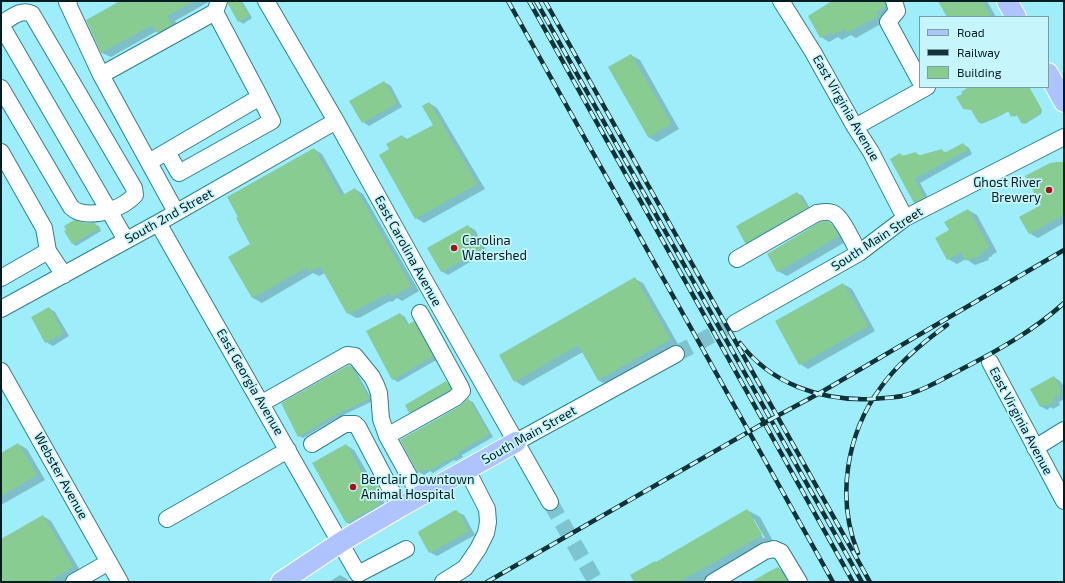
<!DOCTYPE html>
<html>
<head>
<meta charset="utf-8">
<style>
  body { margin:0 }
  #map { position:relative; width:1065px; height:583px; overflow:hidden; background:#9deefa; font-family:"Exo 2",sans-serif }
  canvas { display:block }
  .frame { position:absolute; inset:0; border:2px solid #001d21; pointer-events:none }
  .legend { position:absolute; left:919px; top:16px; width:130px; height:72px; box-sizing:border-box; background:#c7f5fc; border:1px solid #779fa4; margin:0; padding:5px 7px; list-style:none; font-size:12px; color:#001d21 }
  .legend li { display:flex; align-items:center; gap:8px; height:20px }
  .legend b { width:20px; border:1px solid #779fa4 }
</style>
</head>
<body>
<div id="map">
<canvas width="1065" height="583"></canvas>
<div class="frame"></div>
<ul class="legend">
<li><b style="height:5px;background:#aec3ff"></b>Road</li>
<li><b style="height:5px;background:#113338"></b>Railway</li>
<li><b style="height:11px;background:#89cc92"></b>Building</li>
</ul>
</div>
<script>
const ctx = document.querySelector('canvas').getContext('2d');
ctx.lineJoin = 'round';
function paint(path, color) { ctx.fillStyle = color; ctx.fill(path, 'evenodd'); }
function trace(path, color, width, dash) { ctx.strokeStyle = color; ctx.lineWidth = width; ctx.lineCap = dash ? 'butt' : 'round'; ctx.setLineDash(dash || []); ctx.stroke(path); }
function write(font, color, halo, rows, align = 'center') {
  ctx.font = font + ' "Exo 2",sans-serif'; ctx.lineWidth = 3.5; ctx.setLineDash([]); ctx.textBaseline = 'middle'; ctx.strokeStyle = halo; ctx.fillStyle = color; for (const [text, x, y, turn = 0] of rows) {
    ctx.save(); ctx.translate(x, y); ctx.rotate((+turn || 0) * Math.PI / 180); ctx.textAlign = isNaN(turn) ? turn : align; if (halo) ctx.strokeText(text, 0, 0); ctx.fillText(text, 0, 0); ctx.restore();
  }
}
paint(new Path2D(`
  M122 1H210L175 21 180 30 166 38 157 31 111 57 102 53 87 21Z
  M231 1H242L252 18 243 24 239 21Z
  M834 1H891L886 21 856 38 851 35 842 40 838 37 829 42 821 37Z
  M939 1H987L996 17H948Z
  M631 55 640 60 679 129 657 142 648 137Z
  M384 82 391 86 402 107 369 126 363 122Z
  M971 87H1029L1042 110 1041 114 1025 124 1017 115 1014 117 1009 111 996 118 981 124 980 122 964 94Z
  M429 103 437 108 485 189 424 223 416 218 402 136 409 140 434 125Z
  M963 144 969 148 972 154 920 183 930 201 921 206 915 202 900 154 904 156 916 153 921 156 941 150 947 153Z
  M314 149 322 154 345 195 355 189 363 194 419 291 402 301 397 298 392 302 390 301 361 317 356 318 348 313 325 273 319 276 313 273 262 303 253 298 230 257 251 245Z
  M1064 164V223L1038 238 1029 233Z
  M797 193 803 196 812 212 752 246 746 243 737 227Z
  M968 210 977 215 997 252 992 255V256L988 258 989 260 975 265 966 259 957 264 948 259 950 231Z
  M828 222 837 228 847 241 787 276 778 271Z
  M84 224H94L99 226 101 231 76 246 72 243Z
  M468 226 475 230 487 252 448 275 441 271Z
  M635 279 643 283 678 344 607 385 598 380 583 352 523 386 515 381Z
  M843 284 852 289 875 331 808 369 800 364Z
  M49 308 55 312 69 336 53 346 46 342Z
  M400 314 405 317 409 325 414 322 419 325 438 359 398 382 393 379Z
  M350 366 354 368 373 401 337 418 303 438 299 436Z
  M1054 377 1060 381 1064 387 1062 388 1064 391V399L1059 402 1060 405 1053 409 1051 407 1047 410 1040 406Z
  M446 382 453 386 456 393 416 416 410 412Z
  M468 400 473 402 493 437 462 455 463 457 456 461 454 460 433 473 430 471 424 475 419 472 401 440 460 407Z
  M18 444 27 449 45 480 1 505V454Z
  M346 445 354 450 373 482 375 481 383 486 390 498 383 501 388 509 355 527 346 522Z
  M747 510 760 517 773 541 702 582H635L656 563ZM752 519H754L765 538H763Z
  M457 512 464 515 475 535 437 556 431 553 419 532Z
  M43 516 51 521 81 572 65 582H1V540Z
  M778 568 790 575 795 582H754Z
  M340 575 347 579 349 582H329Z`), '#0003');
paint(new Path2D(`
  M120 1H194L167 16 172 25 157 33 152 25 101 53 86 20Z
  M228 1H240L249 16 238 22 228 4Z
  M832 1H885L886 6 876 12 878 16 847 33 845 29 833 35 831 32 820 38 808 16Z
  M938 1H982L991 17H947Z
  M631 54 671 124 648 137 608 67Z
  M384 81 397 103 362 123 349 101Z
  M969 87H1029L1041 108 1040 111 1038 115 1022 124 1016 114 1011 117 1008 111 994 118 979 123 971 110 963 109 956 97 962 94 961 92Z
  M429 102 477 184 415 219 379 155 389 149 386 144 402 135 405 140 433 125 422 106Z
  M963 143 967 150 914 179 924 197 914 203 890 159 900 153 902 156 916 152 917 156 942 149 944 153Z
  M314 148 341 196 355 188 411 286 392 297 390 293 383 297 382 296 351 313V312L347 314 320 266 309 272 307 267 252 298 228 257 250 244 236 218 238 217 227 197Z
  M1057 162H1064V214L1029 234 1019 217 1041 205 1025 176 1050 163Z
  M797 192 807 208 745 243 736 226Z
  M968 209 989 247 984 250V251L980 253 981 255 974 259 973 257 966 261 961 252 947 260 935 238 949 230 944 222Z
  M74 220 84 223H95L98 229 72 244 64 231 66 230 64 226Z
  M828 221 833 226 839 236 777 272 767 254 820 222Z
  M468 225 482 249 441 272 427 248Z
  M635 277 670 339 598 380 578 345 514 382 499 355Z
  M843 283 868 326 799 365 775 321Z
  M49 307 63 333 45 343 31 317Z
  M400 313 407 325 414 321 433 356 392 380 366 331Z
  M349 365 352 368 369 399 333 416 298 437 281 403Z
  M1054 376 1058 383 1057 384 1061 391 1059 392 1061 394 1053 398 1054 401 1046 406 1045 404 1040 407 1030 389Z
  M446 381 451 389 449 390 409 413 405 405Z
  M468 398 489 434 458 452 459 454 450 459V458L428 471 426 469 418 473 400 440 460 406Z
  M18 443 37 475 1 496V453Z
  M346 444 368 483 375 479 382 493 376 496 380 504 346 523 312 463Z
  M747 509 762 534 760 535 761 536 678 582H634L630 575 655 561 656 562Z
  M455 510 456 511 457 510 469 531 429 553 418 533 419 531Z
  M43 515 73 567 48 582H1V539Z
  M778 567 788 582H751L770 571Z`), '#89cc92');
trace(new Path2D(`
  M676 354 735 323
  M550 502 596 582`), '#7ec4cf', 16, [16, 8]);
const minor = new Path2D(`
  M69 1 67 2 101 75
  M266 1 336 121 422 276 550 502
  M781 1 813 52 855 127 871 152 905 218
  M894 1 897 11 888 22 920 81
  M1 24C11 18 21 8 32 14L134 188 135 195C122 209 97 217 79 212 76 211 73 209 71 207L1 88
  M1 25 126 240
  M855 127 927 87
  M1 152 44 228 48 251 1 278
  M167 152 179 173 272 121 260 97
  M149 162 260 97 215 12
  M176 212 101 75 215 12 219 1
  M158 223 358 574 406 549
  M48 251 64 275
  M737 259 817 213C823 212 828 211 833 213 843 218 853 243 859 253
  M1 309 158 223 336 121
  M735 323 859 253 905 218 1064 137
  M990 362 1064 501
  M1 371 120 582
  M262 403 347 355 355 356 372 377 376 385 379 393 381 419 387 436 420 496
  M387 436 455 398 462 391 460 386 420 313
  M516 442 676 354
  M312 444 345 424H355L358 427 400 507
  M1035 448 1064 430
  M167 519 288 450
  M74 582 109 562
  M443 582 465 568 478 549 486 533 488 522 487 509 467 470
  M713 582 765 551 774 549 781 552 799 582`);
const major = new Path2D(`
  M1007 1 1016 17
  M1048 73 1064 102
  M281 582 341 542 400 507 516 442`);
trace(minor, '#2e818c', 18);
trace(major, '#fff', 22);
trace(minor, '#fff', 16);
trace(major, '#aec3ff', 20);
const rail = new Path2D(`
  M508 1 833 582
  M529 1 853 582
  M536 1 862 582
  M545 1 870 582
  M740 343C771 384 821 401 871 399 881 398 892 398 902 396 922 391 941 380 960 370 997 351 1033 331 1064 303
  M858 553C836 499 846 434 881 387 899 362 922 343 947 325
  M487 582 764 423 818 394 1064 250`);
trace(rail, '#113338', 4.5);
trace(rail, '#c7f5fc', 3, [9]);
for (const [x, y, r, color] of [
  [1049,190,4,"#a71214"],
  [454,248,4,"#a71214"],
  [353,487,4,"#a71214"]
]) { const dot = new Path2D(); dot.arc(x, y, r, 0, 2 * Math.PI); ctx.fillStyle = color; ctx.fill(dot); trace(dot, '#c7f5fc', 1.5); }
write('13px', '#001d21', '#c7f5fc', [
  ["East Virginia Avenue",846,108,60],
  ["South 2nd Street",169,216,-29],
  ["South Main Street",877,239,-33],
  ["East Carolina Avenue",408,251,61],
  ["East Georgia Avenue",250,382,60],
  ["East Virginia Avenue",1021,421,62],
  ["South Main Street",529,435,-29],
  ["Webster Avenue",61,476,61]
]);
write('13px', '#001d21', '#c7f5fc', [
  ["Ghost River",1041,183,"right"],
  ["Brewery",1041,198,"right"],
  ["Carolina",462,241],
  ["Watershed",462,256],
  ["Berclair Downtown",361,480],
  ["Animal Hospital",361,495]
], 'left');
</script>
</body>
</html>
